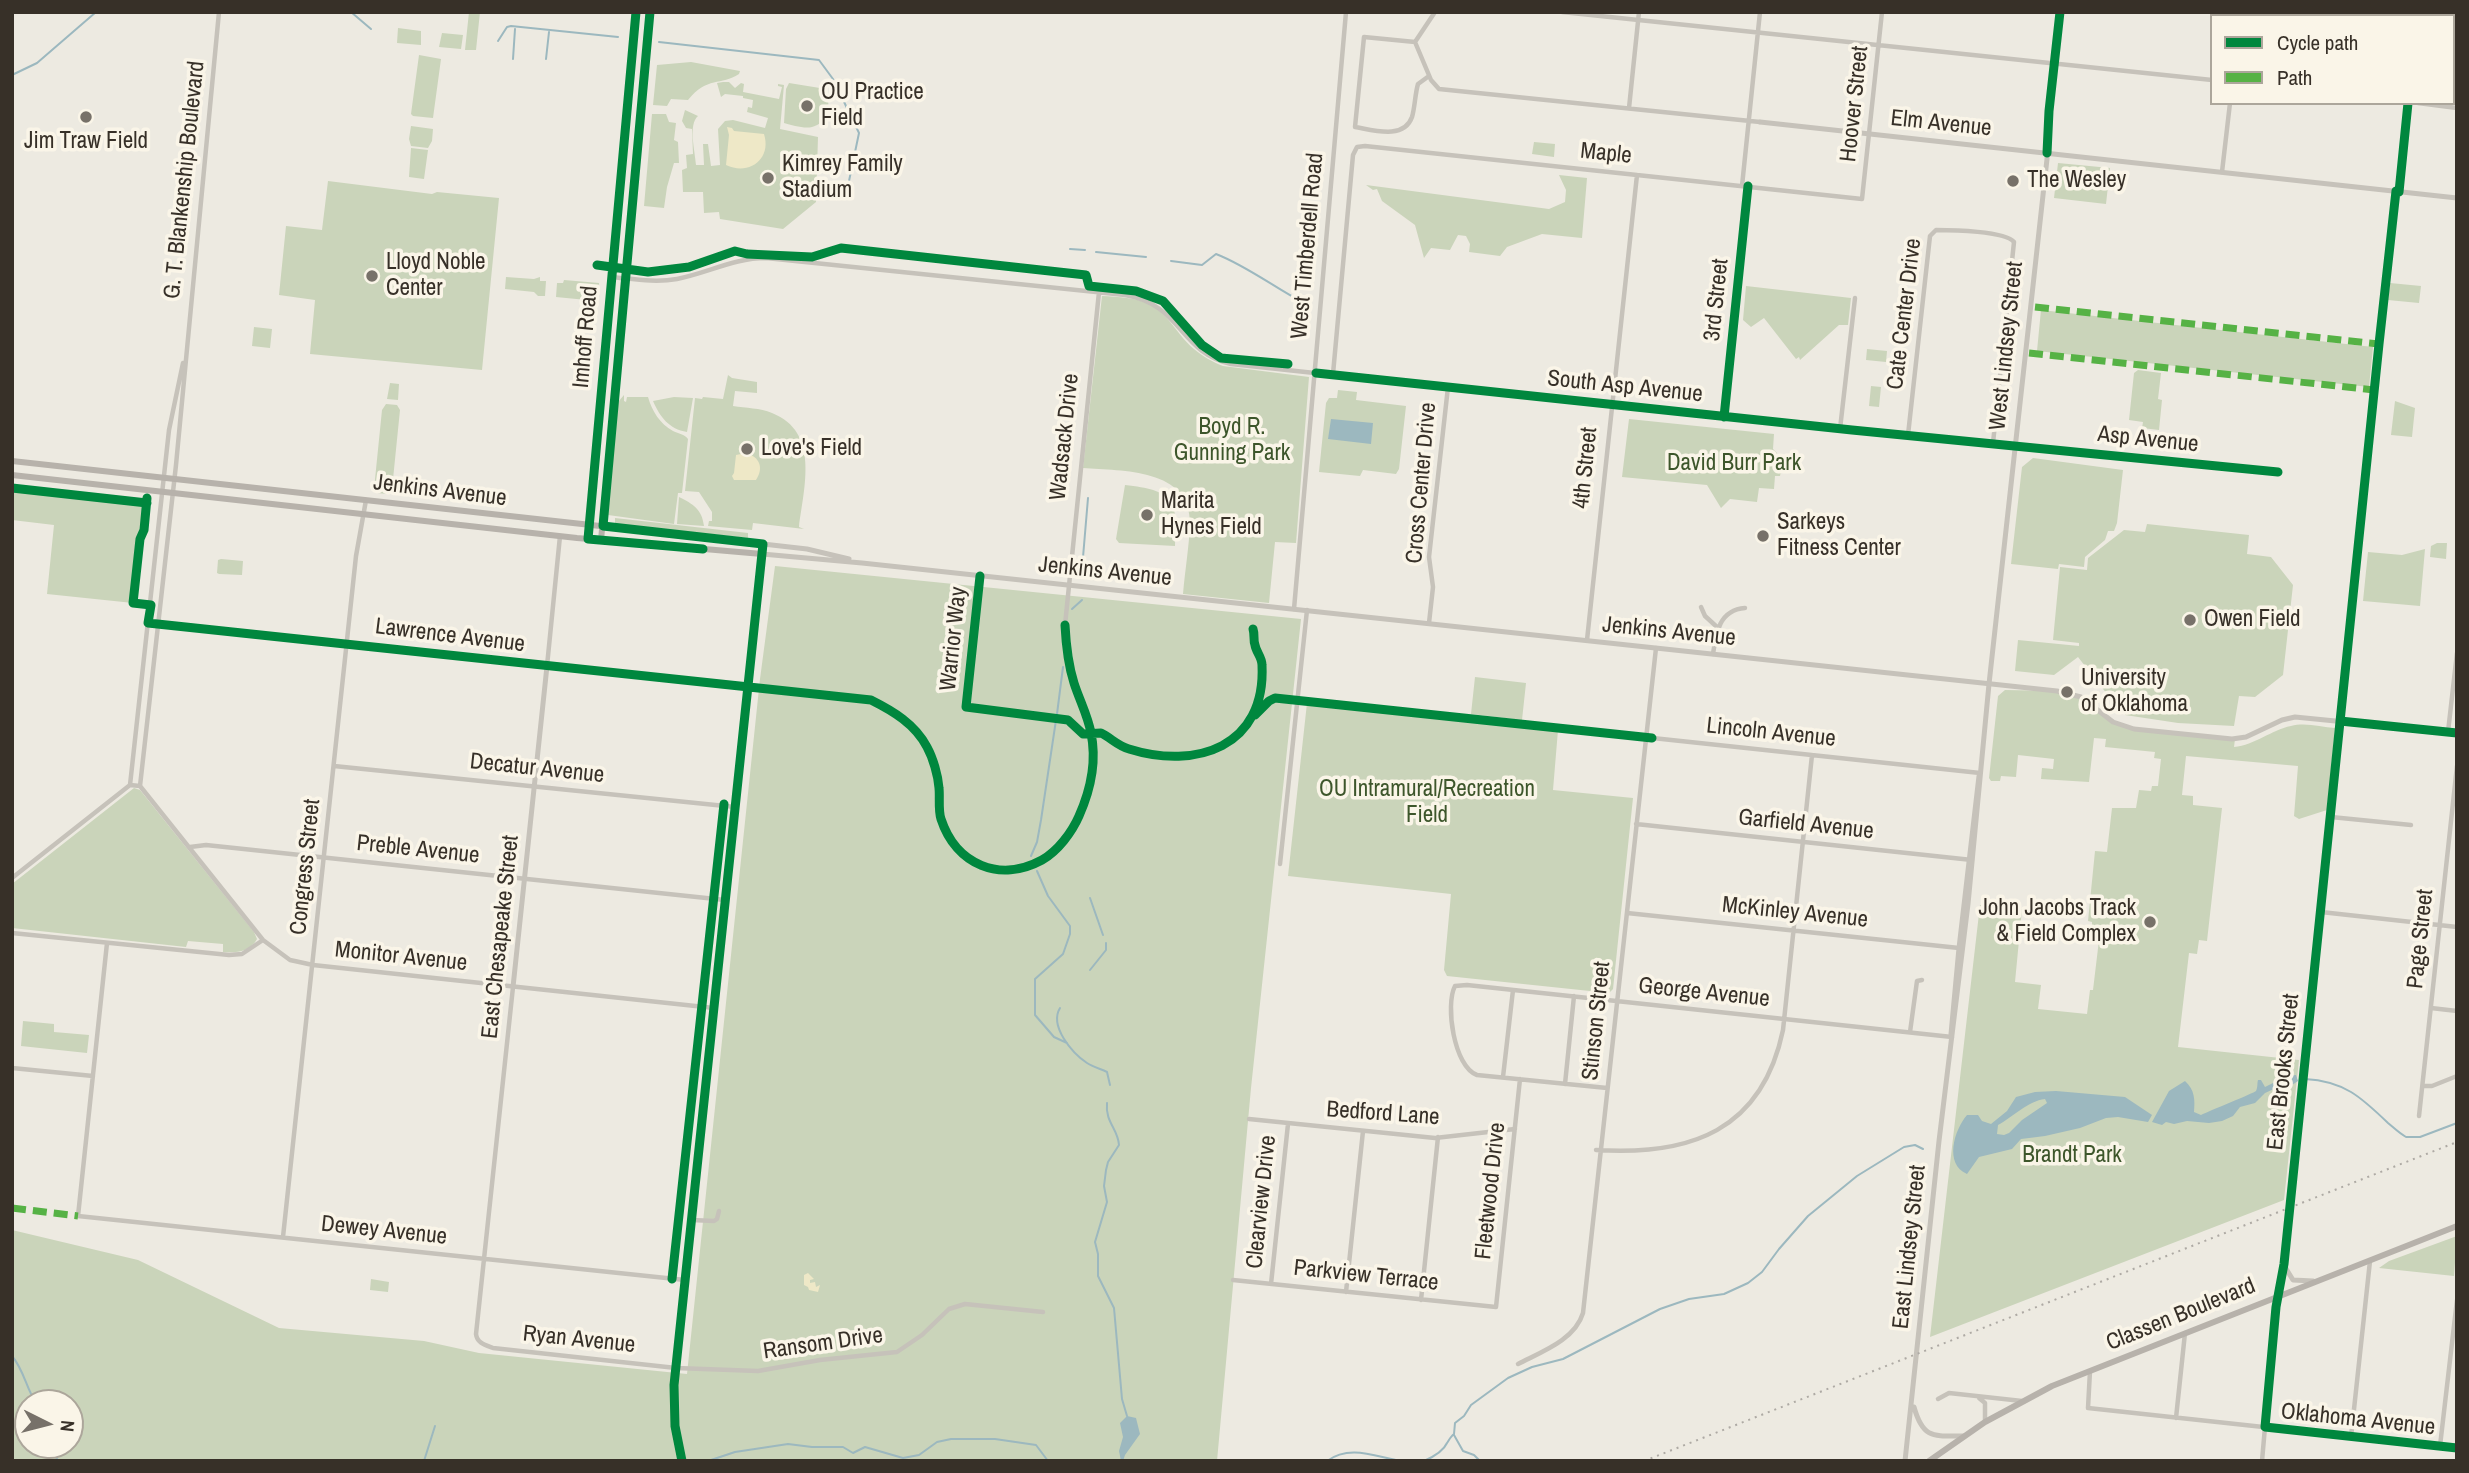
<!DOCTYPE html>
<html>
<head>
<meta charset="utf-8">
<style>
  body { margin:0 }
  #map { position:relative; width:2469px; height:1473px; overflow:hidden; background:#edeae1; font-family:"Archivo Narrow",sans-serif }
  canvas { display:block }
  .frame { position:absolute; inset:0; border:14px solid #373028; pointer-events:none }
  .legend { position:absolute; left:2210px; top:14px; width:245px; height:91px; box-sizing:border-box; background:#faf5e8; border:2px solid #aca69b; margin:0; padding:9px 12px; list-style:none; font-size:21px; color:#373028 }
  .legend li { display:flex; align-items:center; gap:14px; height:35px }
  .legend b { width:35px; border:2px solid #aca69b }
  .north { position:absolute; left:14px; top:1389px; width:70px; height:70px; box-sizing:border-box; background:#faf5e8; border:2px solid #aca69b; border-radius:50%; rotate:96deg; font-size:19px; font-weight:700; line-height:28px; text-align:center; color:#373028 }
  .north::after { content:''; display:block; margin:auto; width:24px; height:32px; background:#777169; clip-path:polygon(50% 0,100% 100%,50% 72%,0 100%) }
</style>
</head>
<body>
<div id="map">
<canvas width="2469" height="1473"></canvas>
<div class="frame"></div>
<ul class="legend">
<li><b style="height:9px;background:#00873e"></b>Cycle path</li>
<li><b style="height:9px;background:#56b245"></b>Path</li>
</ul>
<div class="north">N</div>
</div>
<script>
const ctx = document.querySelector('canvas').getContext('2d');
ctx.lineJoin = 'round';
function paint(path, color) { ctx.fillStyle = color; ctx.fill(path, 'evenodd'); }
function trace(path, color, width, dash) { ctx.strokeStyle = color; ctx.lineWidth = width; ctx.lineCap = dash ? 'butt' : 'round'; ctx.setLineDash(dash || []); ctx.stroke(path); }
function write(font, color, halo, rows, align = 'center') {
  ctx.font = font + ' "Archivo Narrow",sans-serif'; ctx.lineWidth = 7; ctx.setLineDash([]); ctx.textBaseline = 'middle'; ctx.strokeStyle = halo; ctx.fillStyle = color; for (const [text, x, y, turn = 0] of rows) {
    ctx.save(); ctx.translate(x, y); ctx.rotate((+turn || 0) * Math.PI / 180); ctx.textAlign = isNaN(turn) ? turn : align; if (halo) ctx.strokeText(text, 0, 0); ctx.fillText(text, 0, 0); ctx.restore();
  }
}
paint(new Path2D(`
  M469 12H480L476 50H465Z
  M398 28 421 31V45L397 43Z
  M442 33 463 35 461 49 439 47Z
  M419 55 441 59 433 118 413 116 411 114Z
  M691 62 740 71 739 74C721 86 707 76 688 100L671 99 667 106 653 105 657 65Z
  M723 82H729L735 88 741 83 744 84 743 92 779 99 782 87 778 86V84L784 85 780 129 818 137 816 202 783 229 720 219 719 212 704 213 703 192H683L682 170 687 168 686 155 693 154 692 129 686 128 682 121 685 110 698 116C688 125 695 150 696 165H704L703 144H708L711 166 720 165 718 129 725 121 733 120 765 128 768 118 747 112 748 107 752 108 753 100 743 98V96L725 94 721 97 717 83Z
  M789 83 826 89C831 103 829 123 812 127 804 129 792 125 784 123L786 89Z
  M652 114H666L669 122 676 123 674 140 678 142 679 163H674L667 187 664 208 644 206Z
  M411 126 433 129 432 141 428 148 411 146 409 139Z
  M1534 142 1555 144 1554 157 1532 154Z
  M411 148 428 150 424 179 409 177Z
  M2058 163 2110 168 2106 204 2054 198Z
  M1559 175 1587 178 1582 238 1542 234 1507 247 1500 256 1469 252 1470 244 1466 236 1458 235 1450 250 1431 248 1424 258 1415 225 1382 201 1377 189 1373 190 1366 185 1549 209 1565 202 1566 190Z
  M328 181 432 194 437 192 499 198 482 370 310 354 315 300 279 295 286 226 322 230Z
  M506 277 534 279 540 277V281H546L545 296H538L534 292 505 289Z
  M564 280 599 283 597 301 556 297 557 283H563Z
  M2390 283 2421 286 2419 303 2388 300Z
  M1746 286 1851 298 1848 325H1839L1800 360 1799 357 1796 359 1764 318 1751 327 1743 320Z
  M1102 296C1118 297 1136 297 1151 305 1170 316 1178 336 1194 349 1202 356 1213 362 1223 366L1309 377 1296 543 1275 542 1269 603 1183 594C1185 571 1189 547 1190 524 1191 468 1122 471 1083 468Z
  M2041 310 2373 347 2369 387 2037 351Z
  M254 327 272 329 270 348 252 346Z
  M1867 349 1887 351 1886 362 1866 360Z
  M2138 370 2161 373 2158 399 2162 400 2159 430 2142 428 2143 422 2129 420 2134 373Z
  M728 375 732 378 757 382V393L735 391 733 406C746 408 760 408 772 413 820 432 804 487 799 527L804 529 753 523 752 530 708 526 709 521H712V512L699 492 685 491 695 398 702 399 703 397 723 399Z
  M390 383 399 384 398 400 387 399Z
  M1871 386 1881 387 1879 407 1869 406Z
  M1338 390 1357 392 1356 400 1406 406 1399 469 1396 474 1363 470 1360 476 1319 472 1326 403 1329 398H1337Z
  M624 395V401L626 402 627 397H648C652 411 660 424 673 431 679 434 684 434 688 439L682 493H678L674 524 608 515 618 402Z
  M674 397 693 398 687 432C669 429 660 417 653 401Z
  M2395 401 2415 408 2412 437 2391 435Z
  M386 404 397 405 400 410 392 489 388 494 377 493 374 489 382 410Z
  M1629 419 1774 434 1773 449 1777 453 1776 470 1781 471 1780 476H1775L1774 489 1759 488 1757 502 1730 499 1721 508 1707 485 1622 477Z
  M2033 458 2123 470 2117 523 2114 531H2108L2105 540 2085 557 2084 567 2059 564 2058 569 2011 564 2022 467Z
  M1125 485C1172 490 1179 499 1175 546L1119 543 1116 539Z
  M12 488 147 503 144 530 140 539 133 603 47 594 54 525 12 520Z
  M679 497C693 504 702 509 704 526L677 524Z
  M615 518 748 533V538L615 524Z
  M2147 524 2249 535 2247 554 2271 557 2293 585 2283 675 2255 697 2239 696 2234 726 2178 723 2125 715 2127 696 2107 694 2078 657 2054 675 2015 671 2018 640 2079 646V643L2053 640 2060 567 2087 570 2088 558 2124 530 2145 532Z
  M2437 543H2447L2446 559 2430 557 2431 546Z
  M2425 549 2420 606 2363 601 2368 552 2402 555Z
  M221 559 243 561 242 575 219 574 217 573 218 560Z
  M775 566 1301 619 1251 1088 1217 1461H12V1230L138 1260 279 1328 424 1341 479 1353 687 1374 760 679ZM28 1403H70V1445H28Z
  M1475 677 1526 683 1522 720 1471 714Z
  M2005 690 2057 691 2081 697 2124 727 2235 739 2234 747C2255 745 2271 730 2291 726 2305 722 2321 727 2335 728L2327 810 2299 819 2294 816 2298 766 2186 756 2182 795 2193 796V805L2222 808 2207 941 2199 940 2197 954 2189 953 2178 1047 2299 1060 2284 1200 1930 1337 1980 905 2022 909 2015 982 2041 985 2038 1009 2087 1014 2090 990H2093L2099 940 2097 933 2092 932V922L2088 921 2095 851 2107 852 2112 808H2136L2139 790 2151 791 2152 786H2158L2161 759 2154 758 2155 752 2105 747 2106 739 2094 738 2089 782 2041 779 2042 768 2053 769 2054 759 2018 755 2016 777 2001 776 2000 781H1991L1989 778 1998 696Z
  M1307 703 1558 730 1553 790 1633 798 1613 989 1609 993 1447 976 1444 970 1451 894 1288 876Z
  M134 788 140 790 254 932 257 939C250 952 236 953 223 952V944L188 941 186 947 12 928V884Z
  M23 1021 54 1024V1032L89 1035 87 1053 21 1046Z
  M2457 1236 2454 1276 2379 1268 2389 1261Z
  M371 1279 389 1282 388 1292 370 1290Z`), '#cad4ba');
paint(new Path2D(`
  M727 127 732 128 734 131 764 134C772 159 749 176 726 165L729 135Z
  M746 453C760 457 764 468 756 480H734L732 476 734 473 736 455Z
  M808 1273 814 1279 810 1280V1283L815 1282 816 1287 820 1285 818 1292 809 1290 808 1287 804 1285V1275Z`), '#eee8c7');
paint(new Path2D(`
  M1331 419 1373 423 1371 444 1328 439Z
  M2296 1075 2298 1081 2292 1085 2287 1083 2265 1093 2255 1103 2240 1107 2233 1116 2222 1121 2209 1123 2187 1121 2174 1124 2166 1122 2162 1125 2152 1122 2169 1091 2185 1081C2195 1090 2195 1100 2194 1112L2201 1115C2209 1111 2254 1093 2256 1091 2258 1087 2257 1083 2258 1080H2261L2265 1087 2287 1076Z
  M2056 1091 2125 1097 2152 1115 2148 1122 2118 1117 2106 1118 2080 1128 2045 1136 2021 1139 2012 1149 1979 1157 1967 1174C1944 1164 1954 1130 1967 1115H1978L1982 1121 1991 1124 2007 1111 2016 1097 2035 1092ZM2045 1099 2047 1103 2022 1120 2009 1133 2004 1135 1997 1134 1998 1125C2013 1117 2028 1101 2045 1099Z
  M1127 1416 1136 1418 1140 1434 1125 1455 1123 1461H1121L1119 1451 1123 1437 1120 1423Z`), '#9cb8bf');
trace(new Path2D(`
  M351 12 371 29
  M498 41 507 27 511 26 618 37
  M659 42 819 60 833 79 859 133 849 181
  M513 59 515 29
  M546 59 549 32
  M12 75 37 63 96 12
  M1070 249 1085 250
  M1096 252 1146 257
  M1171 261 1202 265 1216 254C1247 266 1275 288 1304 303
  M1083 578 1082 569 1088 498
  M1072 609 1082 600
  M1057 714 1063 667
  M1031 856 1037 842 1041 820 1056 720
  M1037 871 1048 896 1070 926V934L1063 954 1035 979V1015L1054 1037 1067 1043
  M1090 898 1103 935
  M1090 970 1106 950V943
  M1060 1008C1049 1026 1072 1053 1087 1063 1093 1067 1101 1069 1107 1072L1110 1085
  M2305 1079C2344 1081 2361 1097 2388 1123 2394 1128 2399 1133 2406 1137H2420L2457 1123
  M1107 1103C1105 1122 1118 1129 1119 1145L1108 1162 1106 1170 1104 1186 1107 1202 1095 1242 1098 1254V1276L1114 1308 1122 1399 1127 1416
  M12 1356C24 1370 26 1388 36 1403
  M1454 1435 1463 1451 1474 1455 1480 1461
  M50 1445 58 1461
  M424 1461 435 1426
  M708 1461 735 1452 788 1444 812 1447H843L853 1453 865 1447 903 1458 919 1455 937 1442 951 1439H995L1036 1445 1048 1461
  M1327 1461C1350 1444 1376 1457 1401 1461
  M1424 1461C1433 1457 1443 1452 1447 1443 1449 1440 1451 1436 1454 1434L1455 1423 1464 1416 1471 1405 1508 1378 1532 1367 1563 1359 1660 1309 1689 1299 1724 1294 1748 1283 1762 1272 1779 1249 1808 1216 1857 1176 1904 1147 1915 1145 1923 1149`), '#9cb8bf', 2);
trace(new Path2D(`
  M1562 12 2212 80
  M2239 16 2240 12
  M1415 42 1435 12
  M1429 76 1418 84C1415 94 1415 107 1412 117 1404 140 1373 130 1355 127L1364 37 1415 42 1431 80 1439 89 1760 122
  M2418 103 2457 108
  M1629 108 1639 12
  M2222 172 2230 103
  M1742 186 1760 12
  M2399 192 2408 103
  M611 277C633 279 655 283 677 279 708 273 734 258 766 258L1125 295C1182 304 1179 353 1231 364L1724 417 1748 186
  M1333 374 1353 155 1357 147 1365 146 1862 199 1882 12
  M1840 429 1855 298
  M1908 435 1930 236 1936 230C1952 230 2005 231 2014 242L1993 443
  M1701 607 1705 616 1717 627
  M1294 609 1346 12
  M148 623 871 700C893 711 915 724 927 747 933 758 938 775 939 788 940 798 938 810 941 819 956 865 1000 883 1042 860 1058 851 1072 832 1079 816 1091 789 1097 762 1091 733 1088 716 1079 699 1074 683 1068 664 1066 645 1065 625L1099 292
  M1429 623 1433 587 1429 557 1448 387
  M1587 640 1637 175
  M1713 654C1716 633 1719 610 1745 608
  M547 666 560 536
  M966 707 980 576
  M1559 728 1980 773
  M2448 732 2457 653
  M334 766 735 807
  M130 785 140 786 263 940 290 960 313 965 714 1008
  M130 785 169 430 183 363
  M140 786 176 465 219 12
  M2331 817 2411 825
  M1636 824 1972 860
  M190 847 206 845 725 900
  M1280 864 1307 610
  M12 878 130 785
  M2321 912 2457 927
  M1627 913 1959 948
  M12 933 229 955 242 954 263 940
  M107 943 78 1216 685 1280
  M513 987 476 1334C477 1343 485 1345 493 1348L676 1368 758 1371 820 1360 897 1352 922 1335 949 1309 965 1304 1043 1312
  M2431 1008 2457 1011
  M1910 1032 1917 981 1922 980
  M12 1068 93 1076
  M1503 1077 1513 990
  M1565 1084 1574 996
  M2423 1086H2432L2457 1076
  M1607 1088 1477 1075C1454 1067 1445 1005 1455 986L1467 985 1952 1037
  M2419 1116 2457 766
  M1249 1119 1435 1138 1515 1129
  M1596 1150C1690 1156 1762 1131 1783 1030L1812 755
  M692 1220 714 1221 717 1219 719 1211
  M283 1237 356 556 366 500
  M1233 1280 1496 1307 1520 1079
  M1271 1284 1288 1124
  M1346 1292 1363 1131
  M1421 1300 1438 1137
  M1518 1364C1541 1352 1575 1340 1583 1313L1656 648
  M2090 1371 2088 1408 2457 1448
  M1979 1398 1985 1403V1422
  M1938 1399 1949 1393 2022 1401
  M2176 1418 2185 1333
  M2351 1437 2370 1261
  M2440 1446 2457 1300
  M2262 1461 2265 1427`), '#c6c2ba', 4.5);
trace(new Path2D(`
  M2407 12 2440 16
  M2453 17 2457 18
  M1760 122 2457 198
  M1724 417 2278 472
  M763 544 807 549 849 559
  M762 554 862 563 2057 691 2081 697 2113 722 2134 729 2232 739 2246 737 2282 720 2295 717 2457 733
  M513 987 547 666
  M1951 1034 1959 948 1979 776
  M2285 1267 2293 1280 2313 1281
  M1914 1407C1923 1439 1933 1436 1964 1436
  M2265 1427 2276 1307 2284 1264 2340 721
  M1905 1461 1939 1141 1968 904 1989 684 2047 159 2049 111 2060 12`), '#c6c2ba', 5);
trace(new Path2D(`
  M12 461 763 544 674 1385 675 1426 682 1461
  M12 475 577 538 762 554
  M588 539 636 12
  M601 540 650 12
  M1929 1461 1985 1422 2052 1386 2457 1226`), '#b7b2ab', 6);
trace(new Path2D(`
  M1644 1461 2457 1142`), '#aeaaa4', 2, [2, 5]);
trace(new Path2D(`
  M2035 307 2379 344
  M2029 353 2374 390
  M12 1208 78 1216`), '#56b245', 7, [14, 7]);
trace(new Path2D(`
  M636 12 588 539 703 549
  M650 12 603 526 763 544 674 1385 675 1426 682 1461
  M2408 103 2399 192 2396 191 2379 344 2284 1264 2276 1307 2265 1427 2457 1448
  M2047 153 2049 111 2060 12
  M597 265 648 272 689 267 735 251 747 254 812 257 841 248 1086 275 1089 286 1136 291 1163 301 1202 345 1221 358 1288 364
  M1316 373 1852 430 2278 472
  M1724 417 1748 186
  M12 488 147 503
  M147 498 144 530 140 539 133 603 151 605 148 623 871 700C893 711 915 724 927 747 933 758 938 775 939 788 940 798 938 810 941 819 956 865 1000 883 1042 860 1058 851 1072 832 1079 816 1091 789 1097 762 1091 733 1088 716 1079 699 1074 683 1068 664 1066 645 1065 625
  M980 576 966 707 1068 720 1083 734 1101 733C1111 738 1118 746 1129 749 1196 770 1266 747 1262 665 1262 657 1256 652 1255 645 1253 640 1255 635 1253 629
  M1255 715 1269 701 1275 698 1652 738
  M2340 721 2457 733
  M672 1279 724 804`), '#00873e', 9);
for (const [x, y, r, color] of [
  [807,106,7,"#777169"],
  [86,117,7,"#777169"],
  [768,178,7,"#777169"],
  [2013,181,7,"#777169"],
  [372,276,7,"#777169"],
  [747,449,7,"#777169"],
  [1147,515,7,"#777169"],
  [1763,536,7,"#777169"],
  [2190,620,7,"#777169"],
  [2067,692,7,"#777169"],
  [2150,922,7,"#777169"]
]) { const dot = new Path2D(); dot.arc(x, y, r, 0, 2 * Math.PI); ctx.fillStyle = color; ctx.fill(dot); trace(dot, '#faf5e8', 2.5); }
write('23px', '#373028', '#faf5e8', [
  ["OU Practice",821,93],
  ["Field",821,119],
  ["Jim Traw Field",86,142,"center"],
  ["Kimrey Family",782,165],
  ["Stadium",782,191],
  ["The Wesley",2027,181],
  ["Lloyd Noble",386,263],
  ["Center",386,289],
  ["Love's Field",761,449],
  ["Marita",1161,502],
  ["Hynes Field",1161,528],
  ["Sarkeys",1777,523],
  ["Fitness Center",1777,549],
  ["Owen Field",2204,620],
  ["University",2081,679],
  ["of Oklahoma",2081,705],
  ["John Jacobs Track",2136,909,"right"],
  ["& Field Complex",2136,935,"right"]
], 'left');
write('23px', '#373028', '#faf5e8', [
  ["Hoover Street",1855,104,-84],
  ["Elm Avenue",1941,124,6],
  ["Maple",1606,154,6],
  ["G. T. Blankenship Boulevard",185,180,-84],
  ["West Timberdell Road",1308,246,-85],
  ["3rd Street",1717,300,-84],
  ["Cate Center Drive",1905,314,-83],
  ["Imhoff Road",586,337,-85],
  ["West Lindsey Street",2007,346,-84],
  ["South Asp Avenue",1625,387,6],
  ["Wadsack Drive",1065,437,-84],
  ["Asp Avenue",2148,440,6],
  ["4th Street",1586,468,-84],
  ["Cross Center Drive",1422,483,-85],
  ["Jenkins Avenue",440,491,7],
  ["Jenkins Avenue",1105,572,6],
  ["Jenkins Avenue",1669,632,6],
  ["Lawrence Avenue",450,636,7],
  ["Warrior Way",954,639,-84],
  ["Lincoln Avenue",1771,733,6],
  ["Decatur Avenue",537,769,6],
  ["Garfield Avenue",1806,825,6],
  ["Preble Avenue",418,850,6],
  ["Congress Street",306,867,-84],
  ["McKinley Avenue",1795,913,6],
  ["East Chesapeake Street",501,937,-84],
  ["Page Street",2421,939,-84],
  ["Monitor Avenue",401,957,6],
  ["George Avenue",1704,993,6],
  ["Stinson Street",1597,1021,-84],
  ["East Brooks Street",2284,1072,-84],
  ["Bedford Lane",1383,1114,4],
  ["Fleetwood Drive",1491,1191,-84],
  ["Clearview Drive",1262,1202,-84],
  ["Dewey Avenue",384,1231,6],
  ["East Lindsey Street",1910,1247,-84],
  ["Parkview Terrace",1366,1276,6],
  ["Classen Boulevard",2181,1315,-22],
  ["Ryan Avenue",579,1340,6],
  ["Ransom Drive",823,1344,-8],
  ["Oklahoma Avenue",2358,1420,6]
]);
write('23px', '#3d562b', '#faf5e8', [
  ["Boyd R.",1232,428],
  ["Gunning Park",1232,454],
  ["David Burr Park",1734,464],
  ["OU Intramural/Recreation",1427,790],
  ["Field",1427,816],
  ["Brandt Park",2072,1156]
]);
</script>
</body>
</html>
